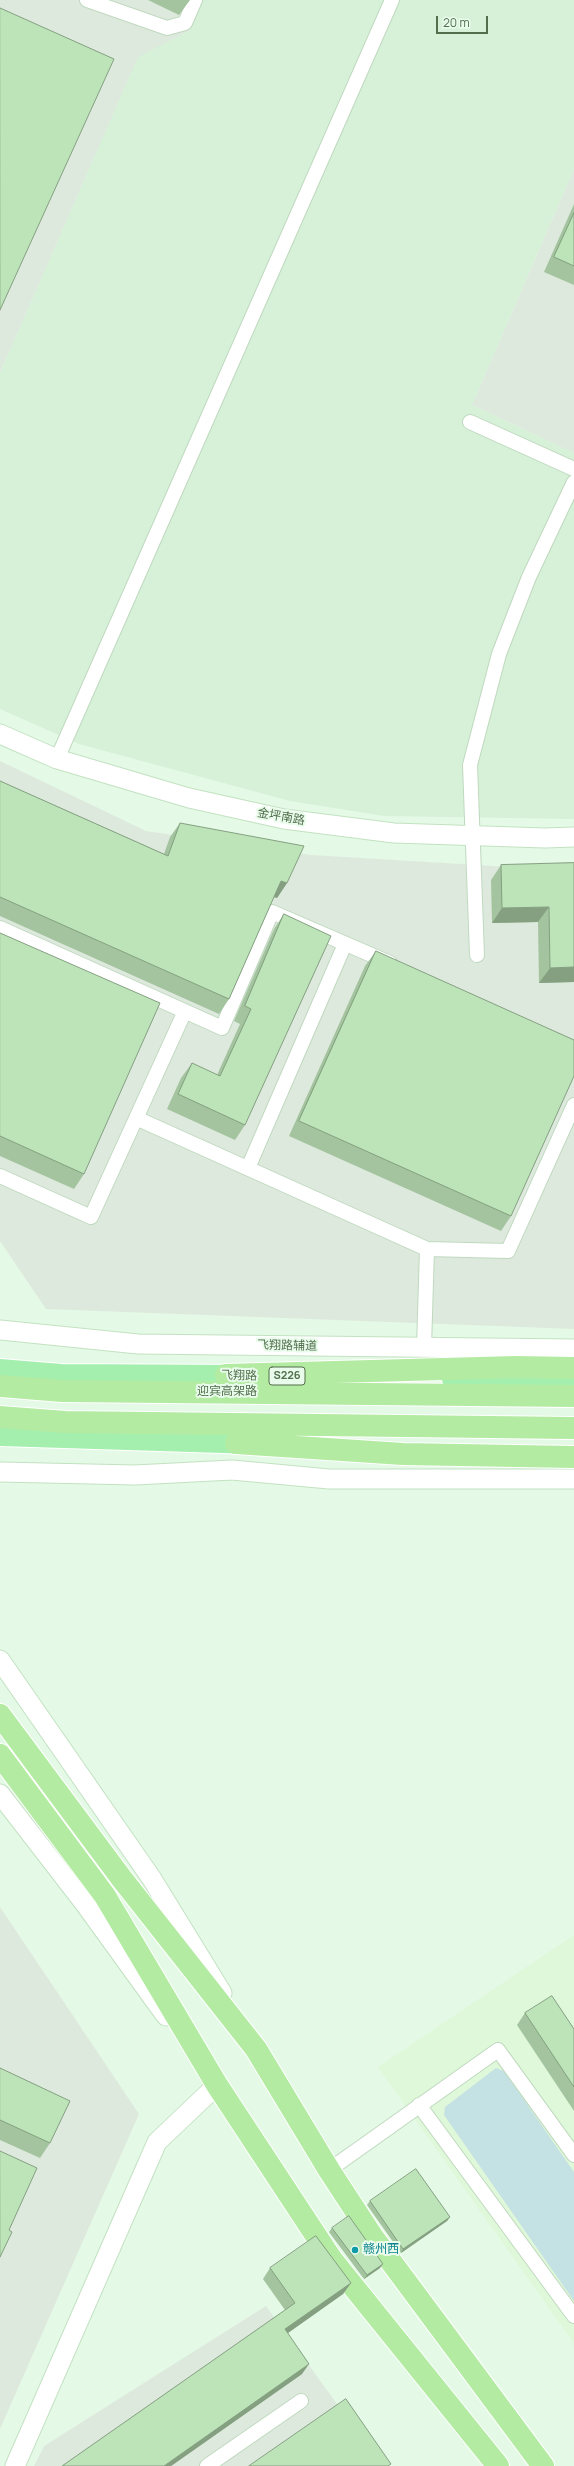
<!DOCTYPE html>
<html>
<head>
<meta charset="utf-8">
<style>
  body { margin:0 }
  #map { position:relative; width:574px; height:2466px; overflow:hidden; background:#e4f9e6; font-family:Manrope,sans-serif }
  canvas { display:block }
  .scale { position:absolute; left:436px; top:16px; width:52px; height:18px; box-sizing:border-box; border:2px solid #526e4d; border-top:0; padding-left:5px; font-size:12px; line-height:14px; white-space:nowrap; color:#526e4d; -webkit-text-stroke:3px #e9fceb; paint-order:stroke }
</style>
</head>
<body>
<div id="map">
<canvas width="574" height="2466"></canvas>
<div class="scale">20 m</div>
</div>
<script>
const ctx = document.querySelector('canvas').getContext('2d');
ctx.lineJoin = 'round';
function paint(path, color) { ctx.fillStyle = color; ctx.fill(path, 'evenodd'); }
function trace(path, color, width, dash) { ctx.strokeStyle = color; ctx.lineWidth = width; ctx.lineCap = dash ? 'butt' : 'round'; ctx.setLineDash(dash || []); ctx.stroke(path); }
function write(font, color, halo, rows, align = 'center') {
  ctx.font = font + ' Manrope,"Noto Sans SC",sans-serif'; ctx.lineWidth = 4; ctx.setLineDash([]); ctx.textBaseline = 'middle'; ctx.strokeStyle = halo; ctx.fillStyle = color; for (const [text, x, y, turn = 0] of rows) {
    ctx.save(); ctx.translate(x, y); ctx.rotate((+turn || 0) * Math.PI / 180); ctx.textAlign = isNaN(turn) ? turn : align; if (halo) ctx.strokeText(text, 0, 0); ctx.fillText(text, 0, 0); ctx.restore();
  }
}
paint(new Path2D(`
  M203 0H574V169L472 405 574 453V819L384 816 290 801 79 744 0 709V373L138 56 189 31Z`), '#d6f1d8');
paint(new Path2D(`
  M574 1935V2348L573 2342 378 2067Z`), '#dff8d9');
paint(new Path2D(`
  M0 0H203L189 31 138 57 0 373Z
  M574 169V453L472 405Z
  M0 761 146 831 311 855 528 868 574 865V1329L46 1309 0 1241Z
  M0 1907 139 2114 0 2429Z
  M266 2306 382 2466H34L44 2446Z`), '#dee9de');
paint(new Path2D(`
  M496 2068 504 2071 574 2172V2301L444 2115 445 2107Z`), '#c4e1e4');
const street = new Path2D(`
  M87 0 167 28 185 23 195 0
  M470 422 574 469
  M57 759 392 0
  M0 928 222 1028 272 912 390 963
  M477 955 470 765 499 654 529 577 574 482
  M136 1118 427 1249 508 1251 574 1105
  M248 1168 345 944
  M0 1176 91 1217 185 1011
  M424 1347 427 1249
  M419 2105 574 2316
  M329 2170 498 2050 574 2155
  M207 2466 301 2401`);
const secondary = new Path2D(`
  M0 734 57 759 189 798 284 819 394 833 545 838 574 837
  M0 1330 138 1344 574 1349
  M0 1472 135 1475 232 1470 329 1479H574
  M0 1660 152 1879 222 1993
  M0 1794 85 1904 166 2016
  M15 2466 157 2142 217 2085 208 2073`);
const primary = new Path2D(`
  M0 1370 61 1375 245 1376
  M453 1379 574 1380
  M0 1435 255 1443`);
const highway = new Path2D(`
  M226 1375 516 1367 574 1368
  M0 1386 62 1391 574 1396
  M0 1417 65 1422 574 1428
  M236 1443 403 1454 574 1457
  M0 1715 122 1879 256 2049 329 2170 372 2236 543 2466
  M0 1755 105 1896 217 2085 332 2260 498 2466`);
trace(street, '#bfd9bf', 16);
trace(secondary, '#c3e2c2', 21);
trace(primary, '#fff', 24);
trace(highway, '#fff', 24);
trace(street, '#fff', 14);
trace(secondary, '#fff', 19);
trace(primary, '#a4efae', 22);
trace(highway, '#b4eba2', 22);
paint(new Path2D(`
  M148 0H190L179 15Z
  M574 204V285L544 272Z
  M0 781 164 854 170 837 180 823 287 883 277 898 274 897 229 999 219 1014 0 916Z
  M574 863V982L539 983 538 922 492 923 491 880 501 865Z
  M284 914 245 1125 235 1140 167 1109 181 1078 192 1063 217 1075 240 1024 234 1021 274 929Z
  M0 933 84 1174 74 1189 0 1156Z
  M376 951 511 1216 501 1231 289 1136 365 966Z
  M525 2013 574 2029V2111L517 2025Z
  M0 2068 50 2143 40 2158 0 2140Z
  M370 2201 450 2217 447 2221 401 2253 367 2205Z
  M332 2228 380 2268 364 2279 329 2232Z
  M270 2268 351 2283 343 2294 288 2333 302 2374 171 2466 285 2310 263 2279Z`), '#a3c49e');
paint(new Path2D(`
  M281 881 287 883 277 898 271 896Z
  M549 907 538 922 492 923 502 908Z
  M574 967V982L539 983 550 968Z
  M450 2217 447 2221 401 2253 403 2249Z
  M383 2264 380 2268 364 2279 367 2275Z
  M351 2283 343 2294 278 2340 285 2329Z
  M309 2364 302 2374 171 2466H164Z`), '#84a081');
const building = new Path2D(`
  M0 8 114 59 0 310Z
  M574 213V266L554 257Z
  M0 781 168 856 180 823 304 846 287 883 281 881 229 999 0 897Z
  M574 863V967L550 968 549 907 502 908 501 865Z
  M284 914 331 936 245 1125 178 1094 192 1063 220 1076 251 1009 245 1006Z
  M0 933 160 1003 84 1174 0 1136Z
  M376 951 574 1040V1076L511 1216 299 1121Z
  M552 1996 574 2029V2087L525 2013Z
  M0 2068 70 2101 50 2143 0 2120Z
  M0 2151 37 2168 9 2230 12 2232 0 2257Z
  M416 2169 450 2217 403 2249 370 2201Z
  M349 2216 383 2264 367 2275 332 2228Z
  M316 2236 351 2283 285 2329 309 2364 164 2466H62L295 2303 270 2268Z
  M346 2399 391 2464 388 2466H249Z`);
paint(building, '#bde4b8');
trace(building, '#84a081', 1);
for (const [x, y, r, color] of [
  [355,2250,4,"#0f9aa8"]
]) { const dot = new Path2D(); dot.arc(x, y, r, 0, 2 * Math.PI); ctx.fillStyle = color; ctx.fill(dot); trace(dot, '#e9fceb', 1.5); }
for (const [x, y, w] of [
  [287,1376,36]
]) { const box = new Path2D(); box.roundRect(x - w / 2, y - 9, w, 18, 3); ctx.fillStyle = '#e9fceb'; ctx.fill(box); trace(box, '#526e4d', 1); }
write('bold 11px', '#526e4d', null, [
  ["S226",287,1376]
]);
write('12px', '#526e4d', '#e9fceb', [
  ["金坪南路",281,817,10],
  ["飞翔路辅道",287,1346,1],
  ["飞翔路",239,1376,1],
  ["迎宾高架路",227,1392]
]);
write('12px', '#0d838f', '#e9fceb', [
  ["赣州西",363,2250]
], 'left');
</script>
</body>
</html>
